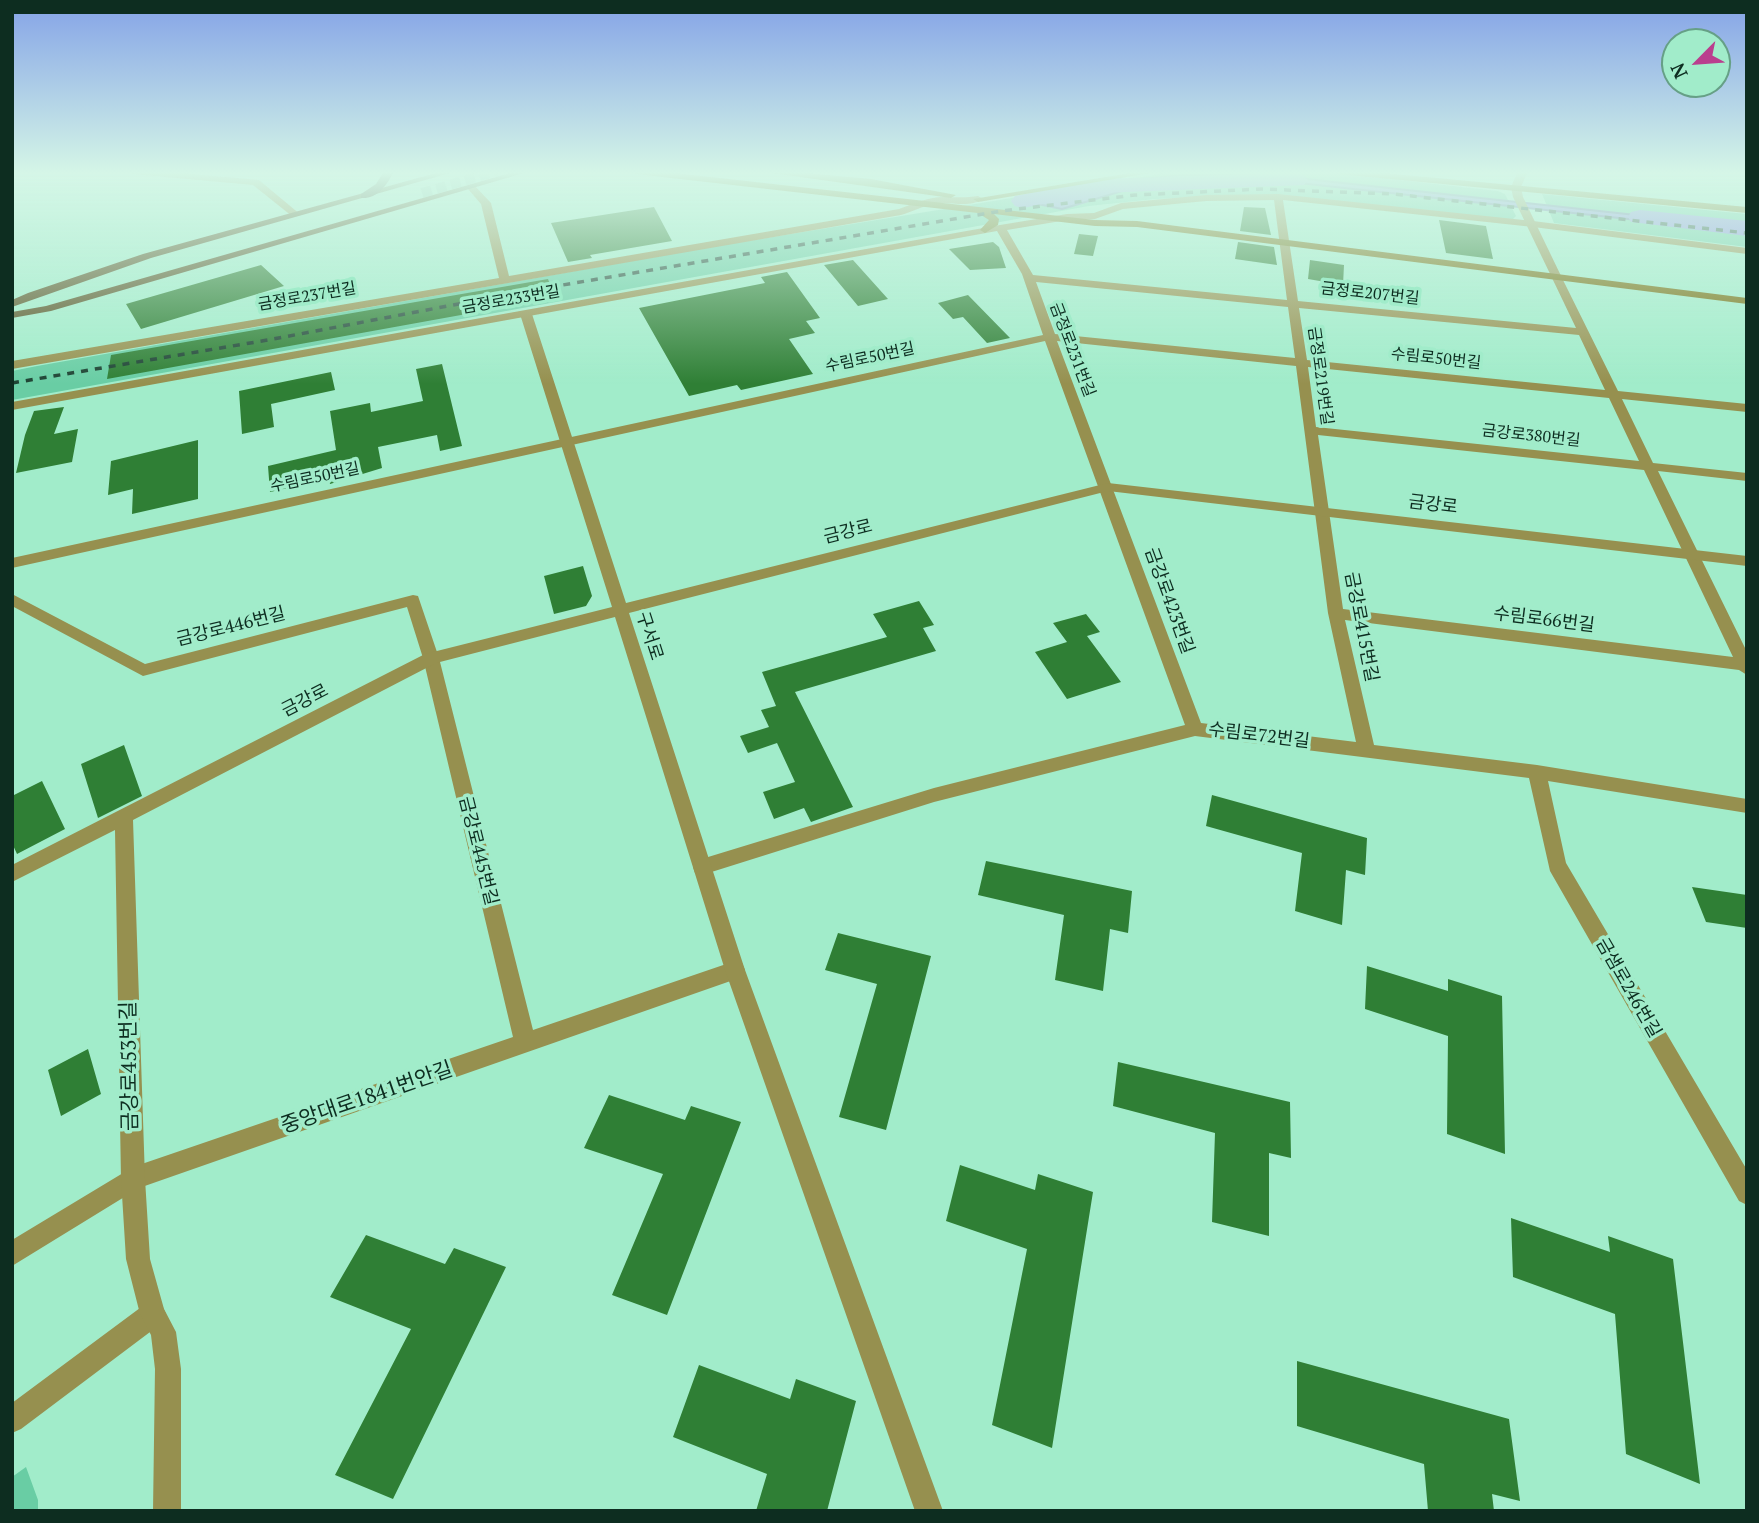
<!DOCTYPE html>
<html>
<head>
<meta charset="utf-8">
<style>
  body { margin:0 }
  #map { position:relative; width:1759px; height:1523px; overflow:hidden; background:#a1ecca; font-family:"PT Serif",serif }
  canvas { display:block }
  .frame { position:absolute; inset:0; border:14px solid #0d2d20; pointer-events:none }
  .north { position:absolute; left:1661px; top:28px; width:70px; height:70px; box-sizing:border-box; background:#a1ecca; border:2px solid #66a086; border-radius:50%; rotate:245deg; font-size:19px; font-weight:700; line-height:28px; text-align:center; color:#0d2d20 }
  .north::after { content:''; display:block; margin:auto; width:24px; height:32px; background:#ba3e8e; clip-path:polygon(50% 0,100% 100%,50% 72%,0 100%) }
</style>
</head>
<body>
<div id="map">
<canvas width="1759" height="1523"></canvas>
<div class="frame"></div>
<div class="north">N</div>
</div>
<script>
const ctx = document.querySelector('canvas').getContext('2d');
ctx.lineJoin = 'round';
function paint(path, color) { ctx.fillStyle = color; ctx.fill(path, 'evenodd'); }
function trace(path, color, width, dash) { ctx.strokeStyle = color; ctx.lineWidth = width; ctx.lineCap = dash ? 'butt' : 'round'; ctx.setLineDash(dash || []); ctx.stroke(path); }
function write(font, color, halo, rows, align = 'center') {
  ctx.font = font + ' "PT Serif","Noto Sans KR",serif'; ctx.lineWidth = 7; ctx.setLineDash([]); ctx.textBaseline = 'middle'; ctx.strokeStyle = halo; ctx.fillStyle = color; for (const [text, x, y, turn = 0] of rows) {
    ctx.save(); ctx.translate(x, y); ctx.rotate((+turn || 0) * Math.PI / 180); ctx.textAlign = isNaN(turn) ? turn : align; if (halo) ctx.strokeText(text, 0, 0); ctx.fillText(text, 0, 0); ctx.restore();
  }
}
paint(new Path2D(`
  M1177 171 1328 172 1498 191 1505 194 1516 216 1512 220 1254 196 1155 199 1089 206 12 400V371L37 366 711 247Z
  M1542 194 1747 214V247L1554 223Z
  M26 1467 38 1500V1511H12V1477Z`), '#69cda4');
const water = new Path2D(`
  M1180 175H1270L1645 216 1747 232 1299 183 1207 181 1132 188 1062 209 1023 201C1071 180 1129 182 1180 175Z`);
paint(water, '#8e89e5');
trace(water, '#676daa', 2);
paint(new Path2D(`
  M1296 173 1304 175 1308 180 1304 185 1099 193 1023 208 1015 206 1011 201 1015 196 1099 179Z
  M1640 210 1747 221V236L1631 222 1628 217 1631 212Z`), '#8e89e5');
paint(new Path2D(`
  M654 207 672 241 590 255 592 258 568 262 551 223Z
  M1244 207 1265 208 1271 235 1240 231Z
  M1439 220 1486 226 1493 259 1446 253Z
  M1079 234 1098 236 1093 256 1074 254Z
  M993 242 999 247 1006 268 970 270 949 249Z
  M1238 242 1274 247 1277 265 1235 259Z
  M853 260 888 299 858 306 824 265Z
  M1310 260 1344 265 1343 285 1308 279Z
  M261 265 284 286 141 329 126 304Z
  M787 272 820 318 806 321 815 333 789 339 813 374 741 390 737 385 689 396 639 308 765 283 761 277Z
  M548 279 555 298 107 379 111 355Z
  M968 295 1010 338 987 343 963 317 953 319 938 303Z
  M442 364 462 446 440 451 437 435 378 447 382 468 330 484 329 479 270 492 268 466 336 450 330 411 370 403 371 412 423 401 416 369Z
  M331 372 335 390 271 404 274 427 242 434 239 391Z
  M64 407 54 434 78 429 72 462 16 473 25 435 34 411Z
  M198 440V499L132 514 133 489 108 495 111 461Z
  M583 566 592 596 586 606 554 614 544 576Z
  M919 601 934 625 923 628 936 651 795 692 853 807 811 822 804 808 774 819 763 792 795 782 777 743 748 753 740 736 769 727 761 710 776 706 762 672 887 637 873 614Z
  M1086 614 1100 632 1087 636 1121 682 1067 699 1035 652 1067 642 1053 623Z
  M124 745 142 796 98 818 81 764Z
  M42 781 65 829 17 854 12 843V796Z
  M1212 795 1367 838 1365 875 1346 870 1342 925 1295 911 1302 853 1206 826Z
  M986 861 1132 891 1128 933 1110 929 1103 991 1055 980 1064 915 978 895Z
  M1692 887 1747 895V928L1706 922Z
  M838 933 931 956 886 1130 839 1117 877 984 825 970Z
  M1367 966 1448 991V979L1502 996 1505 1154 1447 1134 1448 1036 1365 1009Z
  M88 1049 101 1094 61 1116 48 1070Z
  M1118 1062 1290 1102 1291 1158 1269 1153V1236L1212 1222 1215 1133 1113 1106Z
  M609 1095 685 1120 691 1106 741 1122 667 1315 612 1295 663 1174 584 1148Z
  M960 1165 1035 1190 1038 1174 1093 1192 1052 1448 992 1425 1027 1249 946 1221Z
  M1511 1218 1610 1252 1608 1236 1673 1259 1700 1484 1626 1454 1615 1314 1513 1277Z
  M366 1235 445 1264 454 1248 506 1267 393 1499 335 1475 411 1329 330 1297Z
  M1297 1361 1509 1419 1520 1501 1492 1494 1494 1511H1428L1424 1464 1297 1426Z
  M699 1365 790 1399 796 1379 856 1401 827 1511H756L767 1474 673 1437Z`), '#2f7f35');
trace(new Path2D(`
  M422 193 497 171`), '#83c6a8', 10, [10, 5]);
paint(new Path2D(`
  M128 171H159L259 180 301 215 293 217 253 185 133 174Z
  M1518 171H1528L1521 187 1516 190 1511 187Z
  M468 185H474L491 203 509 276 899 209C913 204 928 197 943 197 956 197 966 198 978 196L983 199C969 208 954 202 939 203 925 205 914 211 901 215L12 369V361L499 278 481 204 468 189Z
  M1278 194 1533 221 1747 248V254L1533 227 1283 200 1298 301 1576 328 1553 280 1558 277 1563 280 1618 391 1747 404V412L1622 399 1653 463 1747 473V481L1658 471 1747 652V675L1739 670 1345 620 1374 745 1537 765 1747 799V813L1548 781 1566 863 1747 1170V1205L1739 1201 1550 871 1529 778 1195 736 934 802 702 875 695 873 693 867 695 861 934 788 1185 725 1045 341 12 568V558L1043 335 1022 274 997 231 12 410V402L1000 225 1067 214 1094 213 1121 203 1206 195ZM1274 200 1287 300 1033 275 1007 230 1067 220 1095 219 1123 209 1206 201ZM1036 282 1288 307 1295 358 1055 334ZM1299 308 1579 335 1605 390 1307 360ZM1057 341 1296 366 1328 613 1356 742 1201 723ZM1308 367 1609 398 1639 461 1316 427ZM1318 435 1644 470 1733 657 1343 609Z
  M12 594 145 664 413 595 418 596 439 658 533 1030 735 961 742 963 745 970 742 977 139 1188 12 1266V1240L133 1167 513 1037 423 658 407 607 143 676 12 606Z
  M153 1301 162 1305 166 1314 162 1323 21 1429 12 1433V1403L144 1305Z`), '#96904f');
paint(new Path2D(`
  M1516 184 1521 187 1523 197 1563 280 1562 282 1553 280 1513 197 1511 187Z
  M526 311 532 314 626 603 1108 483 1747 556V566L1108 491 629 613 745 970 943 1511H915L725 970 615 617 436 663 133 820 145 1179 150 1259 164 1309 176 1332 181 1369V1511H153L155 1369 151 1335 140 1314 126 1259 121 1179 115 830 12 882V865L425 654 612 607 520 314Z`), '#96904f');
paint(new Path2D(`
  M631 171H657L1095 220 1137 221 1747 298V304L1137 227 1095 226 994 214 999 219 998 225 985 233 980 230 989 220 978 213 636 174Z
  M757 171H785L871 179 956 195 951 198Z
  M1142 171H1162L978 202 973 199Z
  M1334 171H1362L1747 207V213L1338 174Z`), '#736c0d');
paint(new Path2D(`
  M443 171H457L151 258 12 307V300L28 293 143 254Z
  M517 171H531L51 311 12 318V312L46 306Z`), '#565224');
paint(new Path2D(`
  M384 171H394C387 185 378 199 361 198V194L376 184Z`), '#3e3c24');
trace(new Path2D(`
  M12 383 268 340 527 291 1001 211 1135 195 1261 189 1393 194 1747 233`), '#1e4333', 3.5, [7, 7]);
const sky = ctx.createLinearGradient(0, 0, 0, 384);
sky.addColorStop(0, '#84a3e7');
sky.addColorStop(0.45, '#d5f6e7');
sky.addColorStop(1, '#d5f6e700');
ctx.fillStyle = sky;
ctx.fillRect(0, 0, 1759, 384);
write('16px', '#0d2d20', '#a1ecca', [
  ["금정로207번길",1370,294,6],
  ["금정로237번길",307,297,-10],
  ["금정로233번길",511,300,-10],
  ["금정로231번길",1072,350,69],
  ["수림로50번길",870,358,-12],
  ["수림로50번길",1436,359,6],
  ["금정로219번길",1320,376,82],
  ["금강로380번길",1531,436,6],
  ["수림로50번길",315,478,-12]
]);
write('18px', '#0d2d20', '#a1ecca', [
  ["금강로",1433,505,7],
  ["금강로",848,532,-14],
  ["금강로423번길",1169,601,70],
  ["수림로66번길",1544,620,7],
  ["금강로446번길",231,627,-14],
  ["금강로415번길",1361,627,79],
  ["구서로",649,636,72],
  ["금강로",305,701,-27],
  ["수림로72번길",1259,736,7],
  ["금강로445번길",478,851,76],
  ["금샘로246번길",1628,988,60]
]);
write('21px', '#0d2d20', '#a1ecca', [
  ["금강로453번길",130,1066,-91],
  ["중앙대로1841번안길",367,1098,-19]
]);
</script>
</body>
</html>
